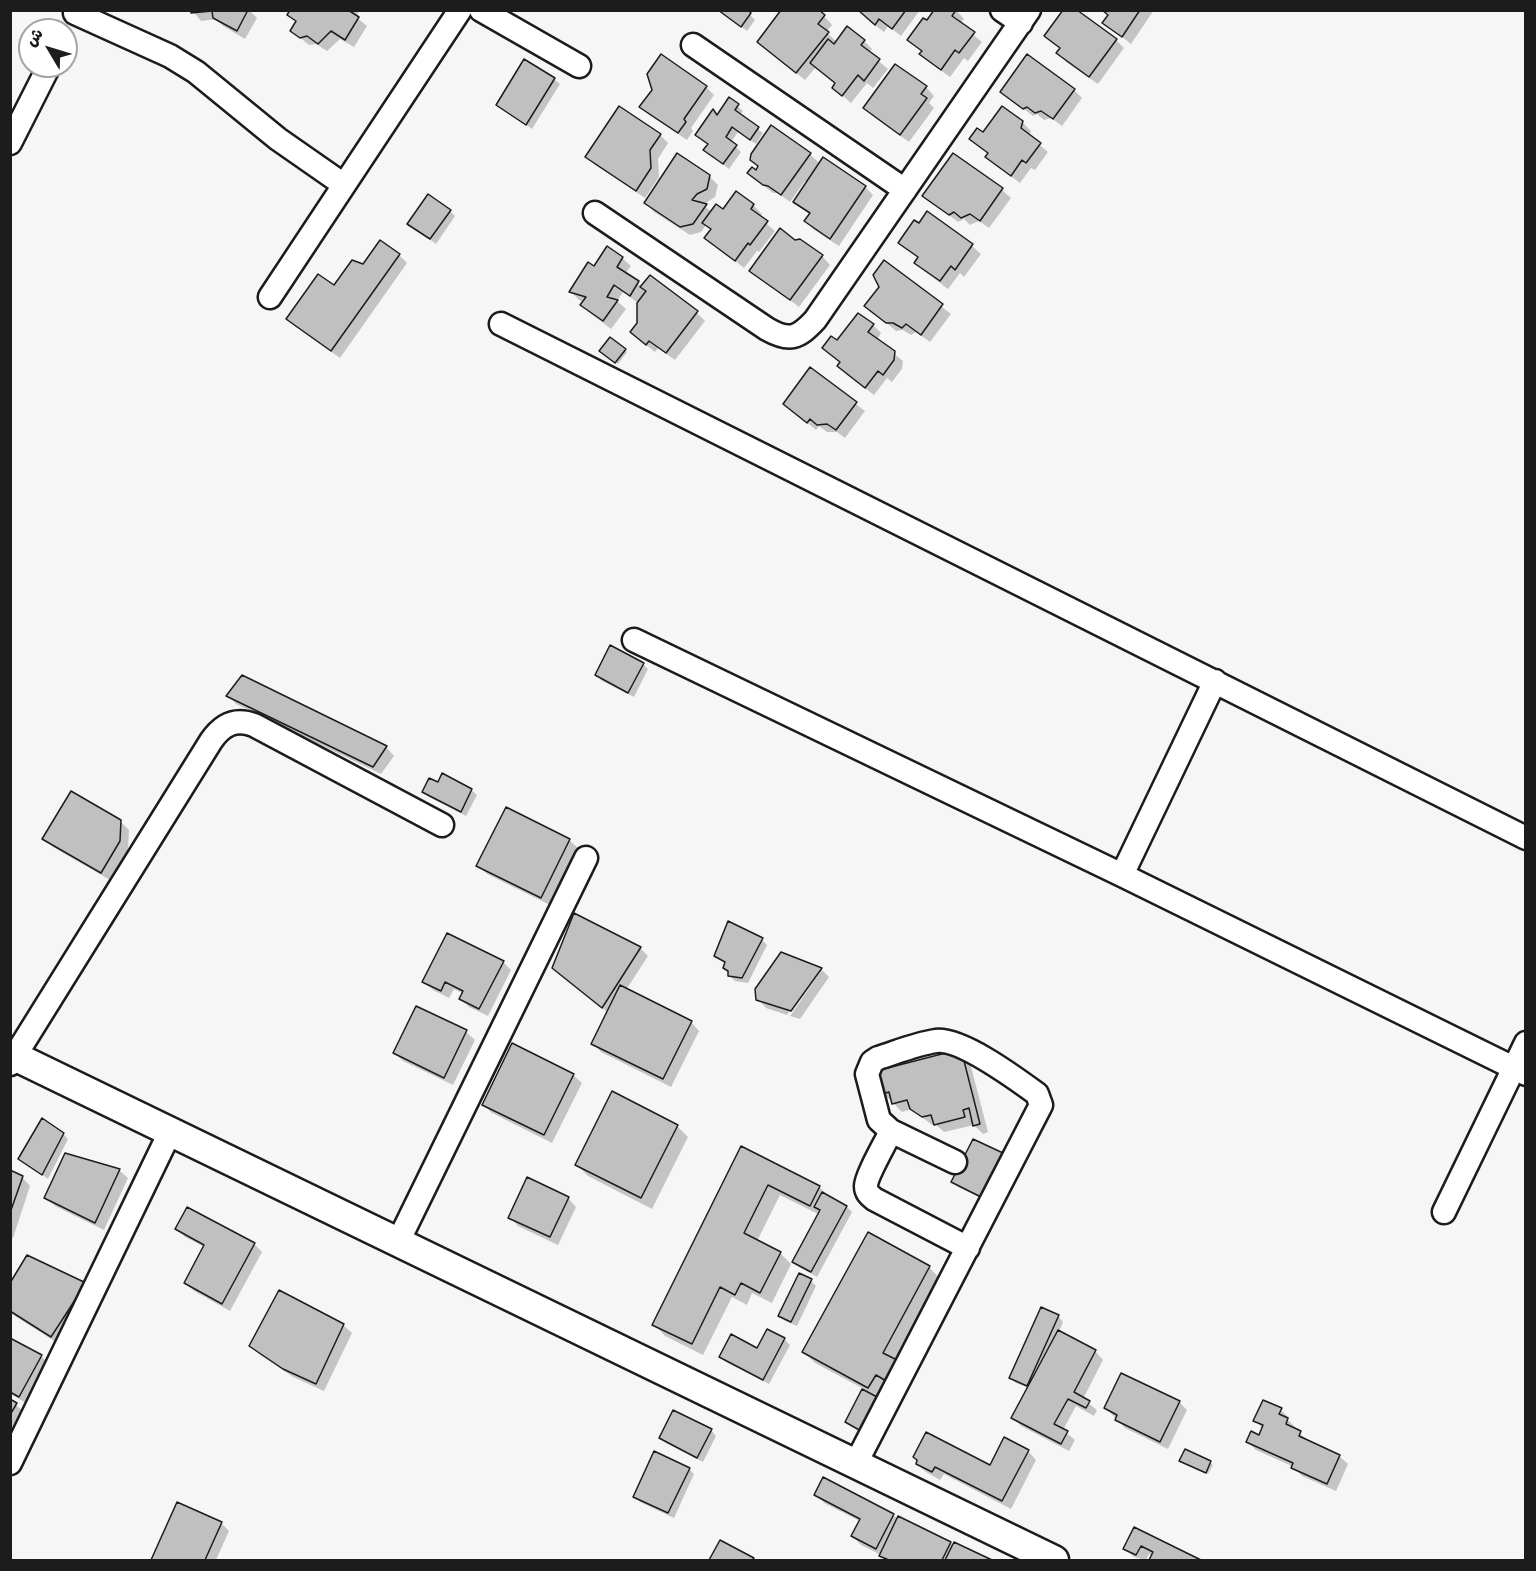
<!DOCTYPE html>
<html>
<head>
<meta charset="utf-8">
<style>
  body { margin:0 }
  #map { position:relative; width:1536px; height:1571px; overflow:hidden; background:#f6f6f6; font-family:Kalam,"Playpen Sans Arabic",sans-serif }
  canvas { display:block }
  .frame { position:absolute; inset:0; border:12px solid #1c1c1c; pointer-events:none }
  .north { position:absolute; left:18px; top:18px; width:60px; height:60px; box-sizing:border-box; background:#fff; border:2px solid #a4a4a4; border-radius:50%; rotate:308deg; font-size:16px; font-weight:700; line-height:24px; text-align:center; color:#1c1c1c }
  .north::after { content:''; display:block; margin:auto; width:21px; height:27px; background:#1c1c1c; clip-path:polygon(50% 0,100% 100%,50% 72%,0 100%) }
</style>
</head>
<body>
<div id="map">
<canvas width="1536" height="1571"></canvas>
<div class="frame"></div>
<div class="north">ش</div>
</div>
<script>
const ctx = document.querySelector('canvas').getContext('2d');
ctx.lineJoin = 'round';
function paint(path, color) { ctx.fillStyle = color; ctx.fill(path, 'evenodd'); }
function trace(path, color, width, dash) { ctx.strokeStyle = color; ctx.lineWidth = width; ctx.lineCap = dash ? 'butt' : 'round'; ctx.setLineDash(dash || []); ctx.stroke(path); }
paint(new Path2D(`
  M192 10H249L257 18 245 39 223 26 216 19 201 21Z
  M291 10H360L356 17 367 26 354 47 340 39 327 51 316 44 309 45 292 31 297 22 289 14Z
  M719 10H745L755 20 747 31Z
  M860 10H920L901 36 888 26 884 32 868 20Z
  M936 10H956L964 19 960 24 982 42 968 61 964 58 950 77 929 62 921 53 922 52 909 40Z
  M1100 10H1154L1131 44 1104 23 1109 16Z
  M824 16 832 25 826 32 837 42 864 41 872 49 869 53 888 69 873 88 867 83 851 103 834 88 836 84 816 67 805 80 767 50Z
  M1046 36 1116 40 1124 48 1098 84 1066 62 1058 53 1061 49Z
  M554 79 560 84 532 129 498 105Z
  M706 87 714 95 691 128 693 131 687 140 649 115 641 107Z
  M926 87 934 96 929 103 934 108 909 142 874 117 865 108Z
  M1074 90 1082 98 1062 126 1051 118 1044 120 1037 114 1033 116 1002 92Z
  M730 100 743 111 740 115 763 133 756 144 738 132 731 142 741 152 729 169 705 150 709 145 697 135 718 116Z
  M1022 122 1031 131 1029 136 1048 152 1035 170 1031 168 1020 183 996 165 987 157 989 155 971 139Z
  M772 127 810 154 820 164 865 187 873 195 839 246 814 230 806 221 810 215 795 202 808 182 805 181 790 202 778 193H773L758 181 756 172Z
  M660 135 668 143 658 159 659 177 645 198 595 165 587 157Z
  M953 155 1002 190 1011 198 989 228 979 221 970 225 964 219 958 222 924 196Z
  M709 176 718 185 715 197 703 205 712 212H723L736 193 753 205 762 214 759 217 775 231 759 252 757 251 744 268 706 238 712 230 706 225 701 232 690 235 654 212 646 203Z
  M450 211 455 216 436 244 409 224Z
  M927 213 972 246 981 254 964 277 960 273 948 289 924 271 916 262 919 258 900 242 919 225Z
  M795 241 822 256 830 265 799 307 751 270Z
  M399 255 407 263 340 358 296 327 288 319 364 265Z
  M622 258 631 266 625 274 642 287 697 313 705 321 675 360 658 348 655 352 640 340 638 303 623 292 617 301 626 309 611 329 590 313 582 305 584 302 579 300 571 292 595 268Z
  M884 262 951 314 930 342 916 332 911 335 903 330 896 331 866 306 880 287Z
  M873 325 881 333 877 340 903 361 902 369 892 382 887 378 874 395 847 375 839 366 841 363 824 348Z
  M625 350 627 352 618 364 604 352Z
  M810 369 865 411 845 438 837 432H827L819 426 816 430 785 404Z
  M643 664 648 669 634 697 602 681 597 675Z
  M228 695 386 747 394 756 381 774 236 704Z
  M438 784 471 790 477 795 466 816 429 797 424 792Z
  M120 821 129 830 128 850 110 880 53 847 44 838Z
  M569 840 578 848 550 905 487 874 478 866Z
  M762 940 767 945 748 983 735 981 729 975 726 964 716 955Z
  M640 948 648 956 626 990 691 1022 699 1031 671 1087 601 1052 593 1043 608 1013 563 976Z
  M503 962 511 970 488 1016 469 1007 461 999 464 994 454 989 449 998 433 990 424 982Z
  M821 969 829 977 800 1019 790 1016 821 971H818L787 1015 766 1008 758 999Z
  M466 1032 475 1040 453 1085 403 1061 395 1053Z
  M969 1059 988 1132 983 1134 974 1125 944 1132 935 1124 932 1125 912 1109 902 1112 883 1093 878 1072Z
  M573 1075 582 1083 552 1143 492 1113 484 1105Z
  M677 1126 688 1137 652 1209 588 1176 577 1165Z
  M63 1134 68 1139 48 1179 20 1159Z
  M741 1148 819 1187 831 1198 847 1207 852 1212 817 1277 799 1267 794 1262 820 1215 780 1195 757 1241 780 1253 791 1264 772 1303 752 1293 747 1305 732 1297 703 1355 665 1336 654 1324Z
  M1002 1155 1007 1160 987 1201 958 1187 953 1181Z
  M119 1170 128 1178 104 1230 55 1206 46 1198Z
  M10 1172 22 1177 30 1186 13 1238 10 1237Z
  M568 1198 576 1207 558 1245 518 1226 510 1217Z
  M177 1229 254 1244 262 1252 230 1311 194 1291 186 1283 205 1247 185 1237Z
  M929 1267 940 1279 895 1361 867 1435 846 1422 864 1389 815 1363 804 1352Z
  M811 1281 816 1286 797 1326 785 1321 780 1316Z
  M85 1284 59 1344 10 1313V1286Z
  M1058 1316 1063 1322 1059 1332 1095 1351 1103 1360 1083 1399 1097 1410 1094 1416 1076 1406 1063 1430 1075 1440 1069 1451 1021 1426 1013 1418 1029 1388 1016 1383 1010 1377Z
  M343 1325 352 1333 324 1391 293 1377 259 1354 251 1346Z
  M767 1331 784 1339 790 1345 769 1384 726 1362 721 1356 757 1350Z
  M10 1340 41 1356 49 1364 28 1404 10 1394Z
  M10 1401 25 1412 10 1438Z
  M1179 1402 1187 1410 1168 1449 1125 1428 1106 1408Z
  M1281 1410 1289 1418 1288 1420 1296 1428 1295 1430 1309 1441 1339 1456 1348 1464 1336 1491 1302 1476 1294 1467 1256 1450 1248 1442 1260 1437 1263 1429 1255 1420Z
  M711 1430 716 1436 703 1462 666 1443 661 1438Z
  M1028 1451 1036 1460 1011 1509 944 1474 940 1480 926 1472 917 1464 990 1467Z
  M1185 1451 1210 1463 1213 1465 1208 1474 1183 1463Z
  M689 1469 694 1474 674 1518 640 1502 635 1497Z
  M816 1494 893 1515 898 1519 988 1560H886L881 1555 861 1545 852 1536 860 1521 824 1503Z
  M178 1504 221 1523 229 1531 216 1560H153Z
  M1135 1529 1198 1560H1151L1153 1556 1149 1554 1146 1560 1134 1557 1125 1549Z
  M720 1542 753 1559 754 1560H710Z`), '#0003');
const building = new Path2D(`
  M191 10H248L237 31 213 18 212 11 191 13Z
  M290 10H348L359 17 345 40 331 31 318 44 307 36 300 38 290 31 296 21 287 15Z
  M718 10H748L751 13 741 27Z
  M781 10H819L825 15 818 24 829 32 796 73 757 42Z
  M858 10H906L892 29 879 19 875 25Z
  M934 10H956L952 16 975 32 959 53 955 50 941 70 919 54 922 51 907 40 923 18 927 20Z
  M1063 10H1077L1117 39 1089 77 1056 53 1060 48 1044 36Z
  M1102 10H1140L1122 37 1102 23 1108 15Z
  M847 26 865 40 861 45 880 59 864 81 858 75 842 96 832 88 835 83 810 63 828 39 834 44Z
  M661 54 707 86 684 119 686 122 678 133 639 107 652 90 647 74Z
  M1027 54 1075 89 1053 119 1041 111 1035 113 1027 107 1023 109 1000 92Z
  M524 59 555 78 526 125 496 105Z
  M895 64 927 86 921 94 927 98 900 135 863 108Z
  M729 97 739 104 735 110 759 127 750 140 732 127 726 137 737 145 723 164 703 150 708 144 695 135 713 109 717 115Z
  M619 106 661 134 650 150 651 168 636 191 585 157Z
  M1002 106 1023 121 1021 128 1041 143 1026 163 1022 160 1011 176 985 157 988 153 969 139 977 128 983 132Z
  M771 125 811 153 781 195 768 186 763 185 747 173 752 167 756 170 758 166 750 160 751 154Z
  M677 153 710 175 707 189 697 194 692 200 707 204 693 224 680 227 644 203Z
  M953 153 1003 188 980 221 970 214 961 218 954 212 949 215 922 196Z
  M823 157 866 186 830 239 804 221 810 213 793 202Z
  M736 191 754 204 751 209 768 221 750 245 748 243 735 261 704 238 711 229 702 223 716 204 723 209Z
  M428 194 451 210 430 239 407 224Z
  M927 211 973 244 955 270 951 266 940 281 914 263 918 257 898 243 914 220 919 223Z
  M780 228 795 240 800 239 823 255 790 300 749 271Z
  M380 240 400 254 331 351 286 319 318 274 334 285 352 260 363 264Z
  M607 246 623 257 617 267 639 281 630 296 614 285 607 297 618 300 603 321 580 305 586 297 569 292 588 262 594 266Z
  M884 260 943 304 921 335 906 324 902 328 893 323H886L864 306 879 287 873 275Z
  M650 275 698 311 666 353 649 341 646 345 630 332 637 323V303L646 291 640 287Z
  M858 313 874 324 868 332 895 351 894 360 883 375 878 371 865 388 837 366 840 362 822 348 831 336 837 340Z
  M610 337 626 349 615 363 599 351Z
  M810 367 857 402 836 430 827 424 817 425 810 419 807 423 783 404Z
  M610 645 644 663 628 693 595 675Z
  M242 675 387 746 373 767 226 696Z
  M442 773 472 789 461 812 422 792 429 778 438 782Z
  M71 791 121 820 120 841 101 873 42 839Z
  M506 807 570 839 541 898 476 866Z
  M574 913 641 947 602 1008 552 968Z
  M728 921 763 938 742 978 728 976V971L723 968 725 962 714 956Z
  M447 933 504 961 479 1009 459 999 463 991 445 982 441 991 422 982Z
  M781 952 822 968 791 1011 756 1000 755 989Z
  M620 985 692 1021 663 1079 591 1044Z
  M416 1006 467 1030 444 1078 393 1053Z
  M512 1043 574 1074 544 1135 482 1105Z
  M961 1049 980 1124 973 1126 969 1108 963 1110 965 1117 934 1125 931 1115 922 1117 910 1109 907 1100 892 1104 889 1092 882 1094 876 1071Z
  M612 1091 678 1125 641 1198 575 1165Z
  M42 1118 64 1133 42 1175 18 1159Z
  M973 1139 1003 1153 981 1197 951 1182Z
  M741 1146 820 1186 810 1206 768 1185 744 1233 781 1252 760 1293 741 1283 735 1295 720 1287 692 1344 652 1325Z
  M65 1153 120 1169 95 1223 44 1198Z
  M10 1170 23 1176 10 1213Z
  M527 1177 569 1197 550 1237 508 1218Z
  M822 1192 847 1206 811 1272 792 1262 820 1210 814 1207Z
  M187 1207 255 1243 222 1304 184 1283 204 1245 175 1229Z
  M868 1232 930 1266 883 1353 899 1361 888 1382 876 1375 868 1388 802 1352Z
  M27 1255 86 1283 51 1337 10 1311V1283Z
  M799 1273 812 1279 791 1322 778 1316Z
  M279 1290 344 1324 316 1384 283 1369 249 1346Z
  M1041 1307 1059 1315 1027 1386 1009 1378Z
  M767 1329 785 1338 763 1380 719 1357 731 1334 757 1348Z
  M1058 1330 1096 1350 1074 1392 1090 1401 1086 1408 1068 1399 1054 1424 1068 1431 1061 1444 1011 1418Z
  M10 1338 42 1355 19 1397 10 1392Z
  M1121 1373 1180 1401 1160 1442 1115 1420 1117 1415 1104 1408Z
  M862 1389 879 1398 861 1431 845 1422Z
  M10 1399 17 1403 10 1415Z
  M1263 1400 1282 1408 1279 1414 1288 1418 1286 1424 1301 1431 1299 1436 1340 1455 1327 1484 1291 1468 1293 1463 1246 1442 1251 1431 1259 1435 1263 1425 1253 1421Z
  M673 1410 712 1429 697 1458 659 1438Z
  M926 1432 990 1465 1004 1437 1029 1450 1002 1501 935 1467 932 1472 916 1464 917 1460 913 1457Z
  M1185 1449 1211 1461 1206 1473 1179 1461Z
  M654 1451 690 1468 668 1513 633 1497Z
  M823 1477 894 1514 876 1549 851 1536 860 1519 814 1495Z
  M177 1502 222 1522 205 1560H151Z
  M898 1516 951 1542 942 1560H889L879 1556Z
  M1134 1527 1201 1560H1149L1153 1552 1141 1546 1136 1555 1123 1549Z
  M720 1540 754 1558 752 1560H709Z
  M954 1542 992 1560H945Z`);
paint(building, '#c0c0c0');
trace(building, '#1c1c1c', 1.5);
const minor = new Path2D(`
  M481 10 579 66
  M1002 10 1021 23
  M75 13 170 56 196 72 278 139 344 185
  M693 45 905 190
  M10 143 49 66
  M595 213 767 329C790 342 798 338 815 320L1029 10
  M270 297 460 10
  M501 324 1526 838
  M634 640 1122 875 1526 1074
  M1122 875 1215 681
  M10 1064 211 741C222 725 235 718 254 725L442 825
  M891 1131C886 1142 866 1176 866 1186 866 1192 869 1195 874 1199L968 1248
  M1444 1212 1526 1043
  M398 1242 586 858
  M10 1463 170 1132
  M855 1465 1041 1105 1037 1094C1015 1078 961 1038 936 1041 916 1044 897 1052 878 1058L872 1062 867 1074 879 1120 891 1131 955 1162`);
const tertiary = new Path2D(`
  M10 1054 1054 1560`);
trace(minor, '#1c1c1c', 27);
trace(tertiary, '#1c1c1c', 33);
trace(minor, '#fff', 22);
trace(tertiary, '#fff', 28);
</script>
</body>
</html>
